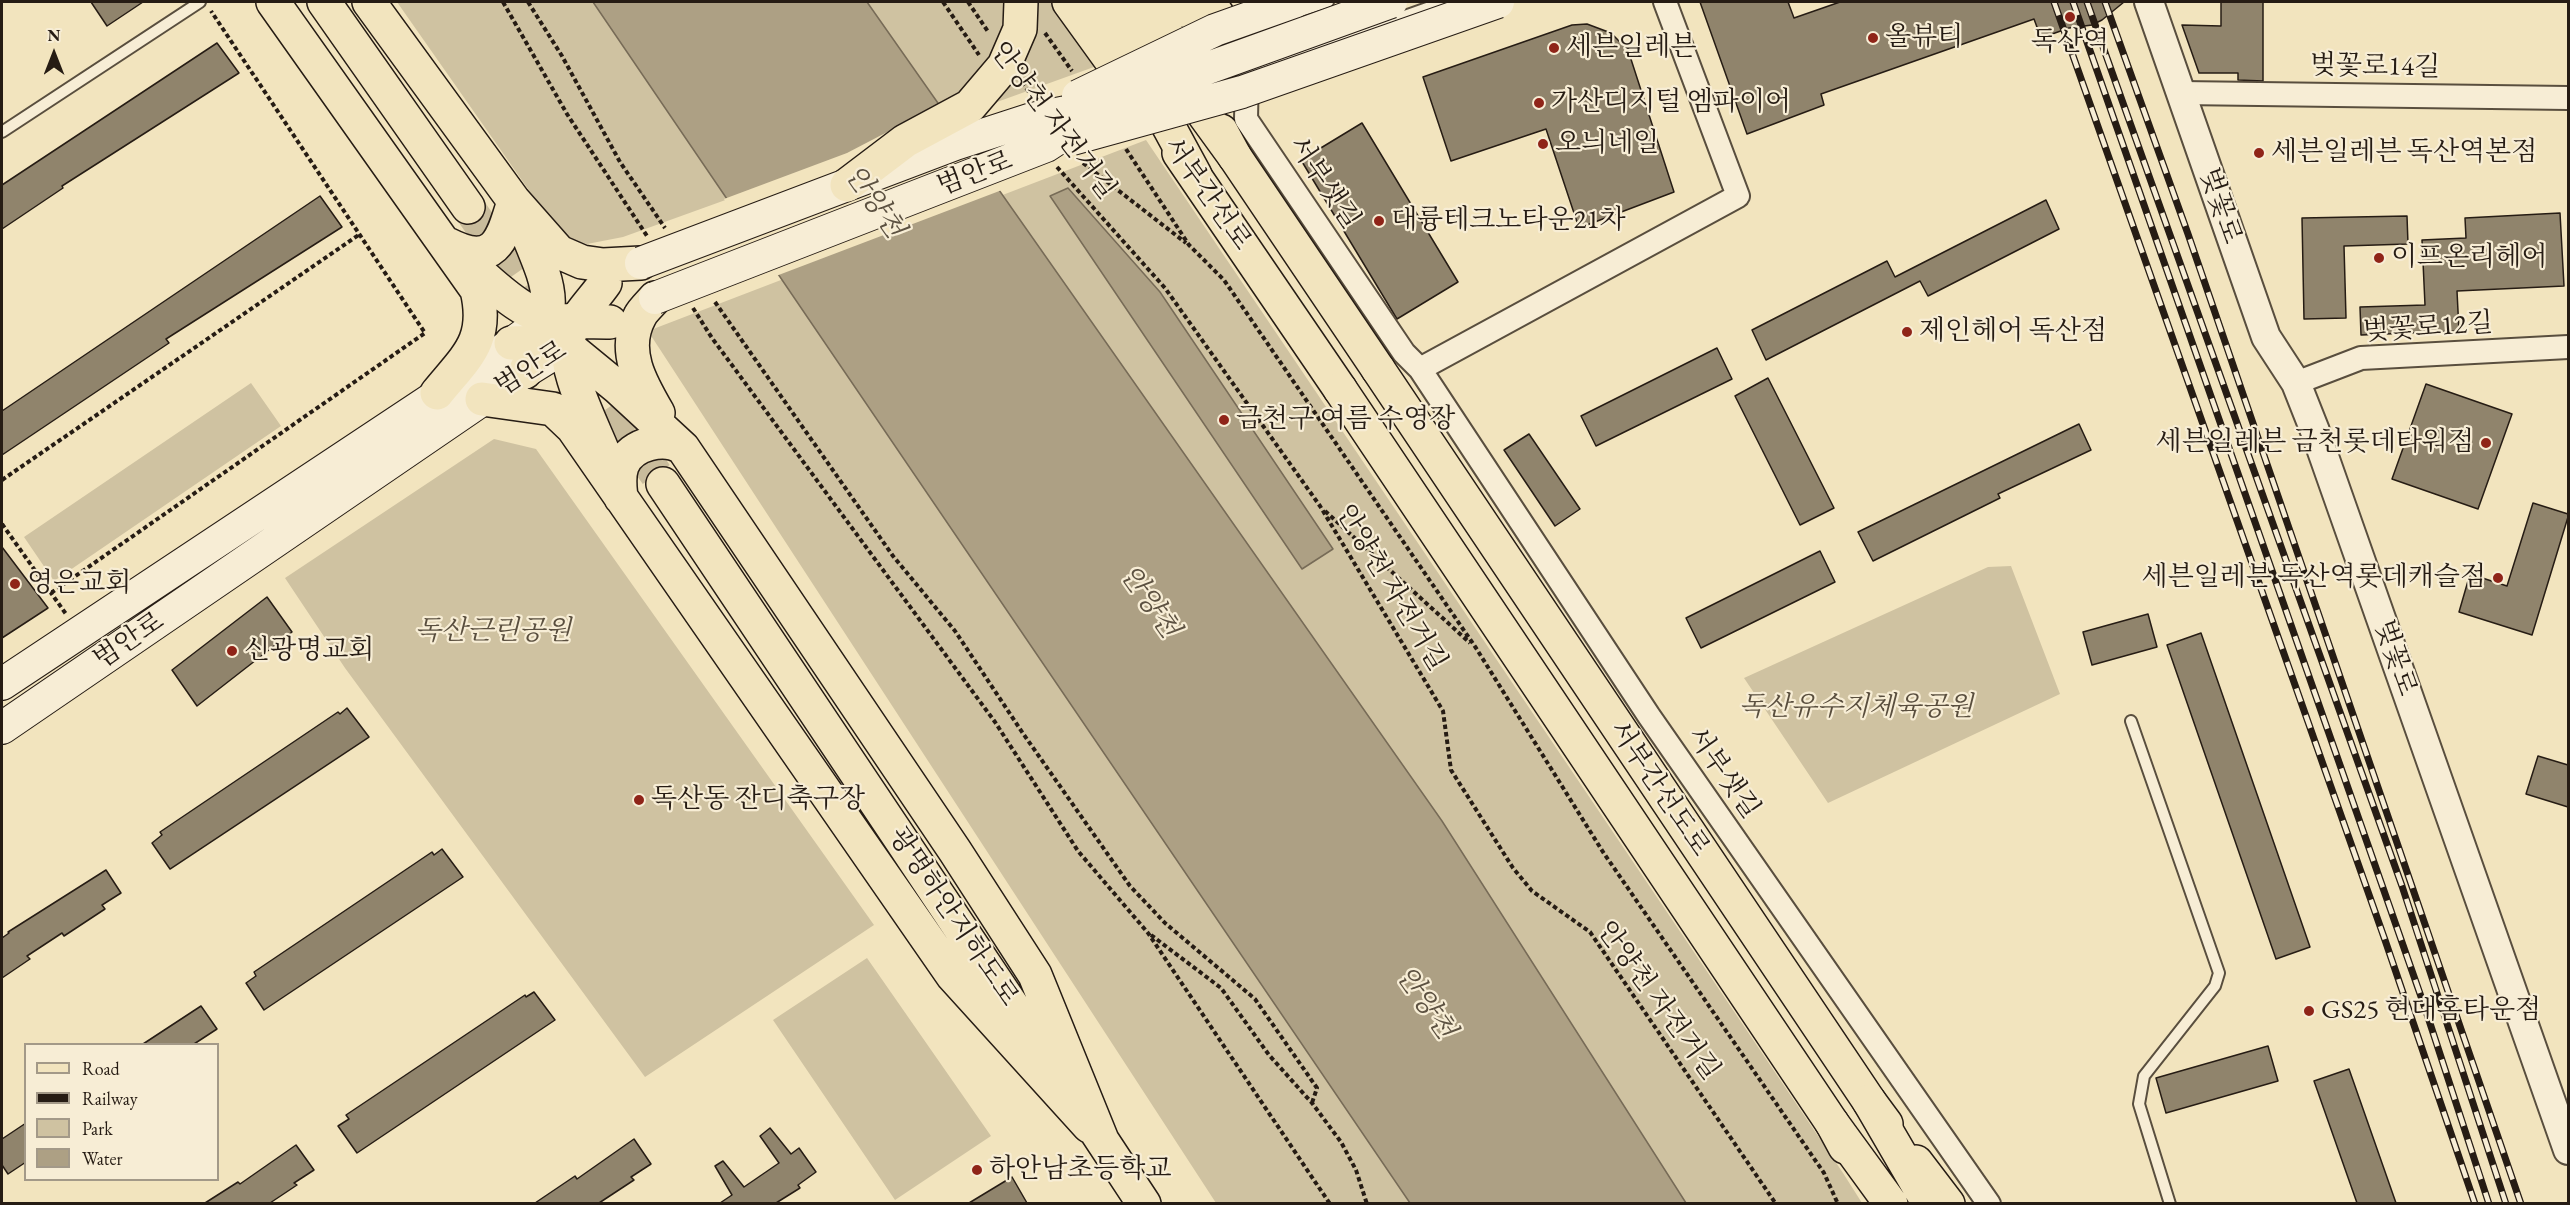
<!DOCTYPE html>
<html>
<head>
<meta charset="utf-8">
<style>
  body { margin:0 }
  #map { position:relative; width:2570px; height:1205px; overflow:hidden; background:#f2e4be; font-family:"EB Garamond",serif }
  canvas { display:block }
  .frame { position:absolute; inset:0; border:3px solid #261c14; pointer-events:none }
  .legend { position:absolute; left:24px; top:1043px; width:195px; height:138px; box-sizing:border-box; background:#f7edd5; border:2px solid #a39988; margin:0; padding:8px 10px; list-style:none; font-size:18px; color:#261c14 }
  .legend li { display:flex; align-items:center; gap:12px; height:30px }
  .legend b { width:30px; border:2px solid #a39988 }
  .north { position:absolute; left:24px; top:24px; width:60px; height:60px; -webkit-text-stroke:4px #f7edd5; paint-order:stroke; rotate:0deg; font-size:16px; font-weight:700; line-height:24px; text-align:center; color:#261c14 }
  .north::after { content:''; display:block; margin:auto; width:21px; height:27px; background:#261c14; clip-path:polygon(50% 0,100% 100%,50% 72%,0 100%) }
</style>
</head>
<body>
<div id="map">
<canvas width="2570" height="1205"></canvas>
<div class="frame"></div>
<ul class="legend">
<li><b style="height:8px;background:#f2e4be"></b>Road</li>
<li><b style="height:8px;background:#261c14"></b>Railway</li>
<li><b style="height:16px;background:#cfc2a1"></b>Park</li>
<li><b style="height:16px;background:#ada084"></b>Water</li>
</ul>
<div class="north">N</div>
</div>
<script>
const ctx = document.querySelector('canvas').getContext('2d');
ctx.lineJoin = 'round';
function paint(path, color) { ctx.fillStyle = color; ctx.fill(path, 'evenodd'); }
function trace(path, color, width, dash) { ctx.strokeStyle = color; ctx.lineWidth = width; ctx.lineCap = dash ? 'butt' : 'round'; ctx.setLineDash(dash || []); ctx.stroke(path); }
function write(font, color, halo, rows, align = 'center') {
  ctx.font = font + ' "EB Garamond","Noto Serif KR",serif'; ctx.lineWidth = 4.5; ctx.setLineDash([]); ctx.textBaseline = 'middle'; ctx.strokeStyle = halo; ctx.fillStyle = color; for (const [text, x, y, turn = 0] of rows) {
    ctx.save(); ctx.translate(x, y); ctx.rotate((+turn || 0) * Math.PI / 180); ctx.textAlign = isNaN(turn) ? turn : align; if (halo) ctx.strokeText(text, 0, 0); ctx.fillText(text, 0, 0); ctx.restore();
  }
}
paint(new Path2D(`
  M397 2H1060L1105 63 623 237 587 244 561 236Z
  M1146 140 1843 1173 1862 1203H1216L648 331Z
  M251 383 281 426 54 581 24 537Z
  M494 439 536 449 874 925 645 1077 345 668 285 578Z
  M2011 566 2060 694 1828 803 1744 678 1988 567Z
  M867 958 991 1136 895 1200 773 1020Z`), '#cfc2a1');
const water = new Path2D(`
  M593 2H867L1442 821 1686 1203H1410Z
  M1068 188 1160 292 1333 549 1302 569 1050 196Z`);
paint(water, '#ada084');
trace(water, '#776b57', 1.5);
paint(new Path2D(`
  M941 104 1002 190 776 276 724 199 847 153Z`), '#f2e4be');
const building = new Path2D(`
  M91 2H143L107 26Z
  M1700 2H1788L1794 18 1840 2H2124L2102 20 2092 25 2069 28 2041 38 2034 19 1821 94 1824 105 1747 134Z
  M2221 2H2263V81L2238 80V73H2199L2182 25 2221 26Z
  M1587 24 1611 33 1628 50 1674 192 1579 228 1546 129 1451 161 1423 77 1572 25Z
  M217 43 239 73 62 186 63 188 2 229V185Z
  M1362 123 1458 282 1397 319 1301 160Z
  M320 196 342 227 166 339 169 343 2 455V411Z
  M2046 200 2059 229 1928 296 1920 281 1766 360 1752 330 1887 261 1895 277Z
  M2560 213 2564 286 2457 291 2459 331 2361 335 2360 307 2425 305 2422 240 2466 238 2465 218Z
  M2407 216 2408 244 2344 246 2346 318 2304 319 2302 218Z
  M1717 348 1732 379 1596 446 1581 416Z
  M1768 378 1834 508 1800 525 1735 396Z
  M2426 384 2512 414 2478 509 2392 479Z
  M2079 424 2091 450 1998 494 2000 498 1873 561 1858 532Z
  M1529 434 1580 509 1555 526 1504 450Z
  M2533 503 2568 514V517L2532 635 2459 612 2470 574 2507 586Z
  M2 547 48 608 2 638Z
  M1820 551 1835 582 1701 648 1686 618Z
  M267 597 292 632 197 706 172 670Z
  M2148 614 2157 647 2092 665 2083 632Z
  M2201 633 2310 947 2276 959 2167 645Z
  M347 708 369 737 170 869 152 843 162 835 160 832 338 712 340 714Z
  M2538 756 2568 765V807L2526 794Z
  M442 849 463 877 264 1010 246 983 256 976 254 972 432 852 434 855Z
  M106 870 121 893 102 905 105 909 64 936 62 933 27 956 30 959 2 978V938L9 933 8 932Z
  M534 992 555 1020 357 1153 338 1126 349 1119 346 1115 525 995 526 997Z
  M201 1006 217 1029 194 1044H143Z
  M2268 1046 2278 1081 2166 1113 2156 1078Z
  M2349 1069 2396 1203H2357L2314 1081Z
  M26 1123V1162L8 1174 2 1165V1139Z
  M770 1128 791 1154 799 1148 816 1172 798 1185 800 1188 776 1203H720L732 1195 715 1166 723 1161 744 1187 779 1163 760 1136Z
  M634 1139 651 1164 631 1177 634 1180 599 1203H535L575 1176 577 1179Z
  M296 1145 314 1170 294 1183 297 1185 270 1203H205L238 1182 240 1184Z
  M1012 1177 1027 1203H969Z`);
paint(building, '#90846c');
trace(building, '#261c14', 1.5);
trace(new Path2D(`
  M468 207 663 484`), '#c9bc9c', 33, [33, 16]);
const service = new Path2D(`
  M1294 13 1328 2
  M1247 72 1444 2
  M2 132 200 2
  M2131 721 2219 973 2215 986 2144 1076 2139 1104 2170 1204`);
const minor = new Path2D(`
  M1233 44 1247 72 1246 119 1404 353 1420 369 1649 716 1989 1204
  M2181 93 2568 98
  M1420 369 1738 196 1665 2
  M2296 383 2361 358 2568 347`);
const tertiary = new Path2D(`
  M2149 2 2266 337 2296 383 2315 431 2568 1150`);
const secondary = new Path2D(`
  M2 684 471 373 532 329
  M2 728 505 384 547 358`);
const primary = new Path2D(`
  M273 2 477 290C489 341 467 356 437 393
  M324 2 468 207
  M369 2 514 201 559 252 582 262 603 265 641 263
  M1069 2 1139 99
  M1148 2 1191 75
  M1177 2C1189 15 1200 17 1217 14
  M1221 131 1235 157 1378 369
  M1179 153 1340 389
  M524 225C552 293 560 303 525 372
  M447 244C494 268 502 242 514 201
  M468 263C487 279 505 298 527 310 551 324 583 321 610 322
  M655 298C650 304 643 310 640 316 621 350 641 384 658 413
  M511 343 539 342 567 346 617 387 683 448 955 851 1035 975 1102 1140
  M482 399 553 409 573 428 953 976 1089 1126
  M603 452C592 424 559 361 570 333 577 315 594 299 605 283
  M663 484 1045 1055
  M621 498C620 487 618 477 622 466 631 443 665 436 683 448
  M1090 1122 1144 1204`);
const trunk = new Path2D(`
  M1096 2 1124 44 1195 175
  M1123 3 1235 157
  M1378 369 1869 1101 1886 1124
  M1340 389 1832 1123 1845 1147
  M1916 1162 1948 1204`);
const motorway = new Path2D(`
  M1869 1101 1929 1204
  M1832 1123 1891 1204`);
trace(service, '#594e3e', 14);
trace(minor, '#594e3e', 26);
trace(tertiary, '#594e3e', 32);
trace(secondary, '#261c14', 34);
trace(primary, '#261c14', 36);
trace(trunk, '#261c14', 36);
trace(motorway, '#261c14', 36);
trace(new Path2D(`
  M503 2 567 114 647 236
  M528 2 562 56 620 162 665 228
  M943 2 979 55
  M968 2 989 33
  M1045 33 1072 71
  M1022 82 1031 95
  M1126 149 1189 245 1224 280 1476 648 1603 852 1824 1173 1838 1204
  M1083 163 1186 243
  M1057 167 1165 288 1320 506 1443 711 1451 770 1513 868 1532 891 1590 932 1776 1204
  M715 302 893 556 955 631 1022 732 1130 886 1165 923 1255 999 1317 1088 1312 1103
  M693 308 712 338 995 722 1078 851 1148 933 1330 1204
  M2 480 360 234
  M1325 511 1470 643
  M2 524 66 614
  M51 593 425 333 211 11
  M1151 935 1221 988 1269 1055 1312 1103 1341 1142 1356 1170 1367 1204`), '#261c14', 4, [4.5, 3]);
trace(service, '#f7edd5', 10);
trace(minor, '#f7edd5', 22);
trace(tertiary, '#f7edd5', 28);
trace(secondary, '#f7edd5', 32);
trace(primary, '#f2e4be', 33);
trace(trunk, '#f2e4be', 33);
trace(motorway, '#f2e4be', 33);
const rail = new Path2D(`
  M2054 2 2385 940 2475 1204
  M2073 2 2425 1008 2489 1204
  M2087 2 2402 886 2506 1204
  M2105 2 2188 234 2521 1204`);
trace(rail, '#261c14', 7);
trace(rail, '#f7edd5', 4.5, [14]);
const secondaryBridge = new Path2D(`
  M1078 96 1215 30 1294 2
  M1072 139 1242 92 1498 2
  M641 263 955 144 1032 119 1111 103 1391 2
  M655 298 1046 146 1098 112`);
const primaryBridge = new Path2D(`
  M847 185 905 141 970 106 1004 66 1020 29 1021 2`);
trace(secondaryBridge, '#261c14', 34, []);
trace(primaryBridge, '#261c14', 36, []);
trace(secondaryBridge, '#f7edd5', 32);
trace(primaryBridge, '#f2e4be', 33);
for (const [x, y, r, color] of [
  [2070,17,6,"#8f2418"],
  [1873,38,6,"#8f2418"],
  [1554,48,6,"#8f2418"],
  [1539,103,6,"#8f2418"],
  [1543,144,6,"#8f2418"],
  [2259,153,6,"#8f2418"],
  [1379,221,6,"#8f2418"],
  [2379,258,6,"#8f2418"],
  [1907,332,6,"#8f2418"],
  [1224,420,6,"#8f2418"],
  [2486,443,6,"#8f2418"],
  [2498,578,6,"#8f2418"],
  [15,584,6,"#8f2418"],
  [232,651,6,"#8f2418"],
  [639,800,6,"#8f2418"],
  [2309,1011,6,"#8f2418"],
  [977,1170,6,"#8f2418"]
]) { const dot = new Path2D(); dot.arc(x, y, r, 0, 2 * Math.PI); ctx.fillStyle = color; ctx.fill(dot); trace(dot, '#f7edd5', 2); }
write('27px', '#261c14', '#f7edd5', [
  ["올뷰티",1885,38],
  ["독산역",2070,43,"center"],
  ["세븐일레븐",1566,48],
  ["가산디지털 엠파이어",1551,103],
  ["오늬네일",1555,144],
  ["세븐일레븐 독산역본점",2271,153],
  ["대륭테크노타운21차",1391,221],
  ["이프온리헤어",2391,258],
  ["제인헤어 독산점",1919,332],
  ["금천구 여름 수영장",1236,420],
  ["세븐일레븐 금천롯데타워점",2474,443,"right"],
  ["세븐일레븐 독산역롯데캐슬점",2486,578,"right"],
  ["영은교회",27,584],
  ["신광명교회",244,651],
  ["독산동 잔디축구장",651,800],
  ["GS25 현대홈타운점",2321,1011],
  ["하안남초등학교",989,1170]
], 'left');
write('27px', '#261c14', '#f7edd5', [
  ["벚꽃로14길",2375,67,1],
  ["안양천 자전거길",1053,121,53],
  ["범안로",975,174,-21],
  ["서부샛길",1324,183,56],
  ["서부간선로",1207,194,55],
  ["벚꽃로",2220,206,71],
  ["벚꽃로12길",2428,328,-4],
  ["범안로",531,369,-32],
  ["안양천 자전거길",1391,588,59],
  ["범안로",129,641,-34],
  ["벚꽃로",2395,658,71],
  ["서부샛길",1723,773,55],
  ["서부간선도로",1659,789,56],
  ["광명하안지하도로",953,917,56],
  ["안양천 자전거길",1658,1001,54]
]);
write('italic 27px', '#594e3e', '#f7edd5', [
  ["독산근린공원",493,632],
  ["독산유수지체육공원",1856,708]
]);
write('italic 28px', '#5c5141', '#f7edd5', [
  ["안양천",874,202,55],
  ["안양천",1149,602,55],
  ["안양천",1425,1003,55]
]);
</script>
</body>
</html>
